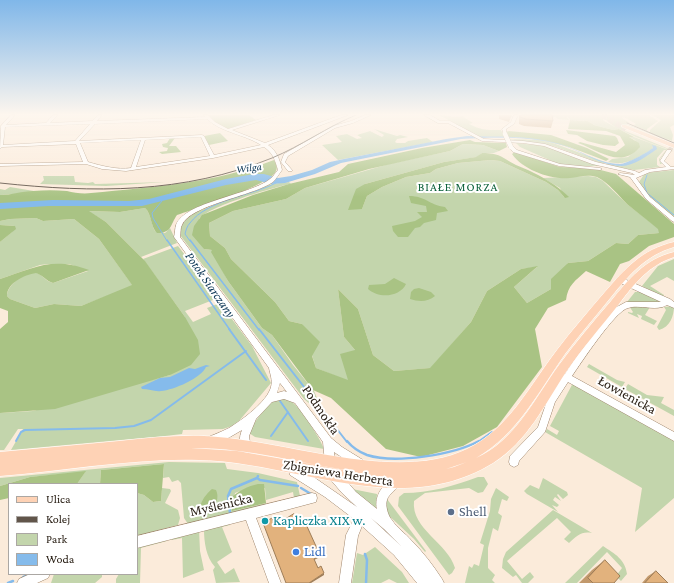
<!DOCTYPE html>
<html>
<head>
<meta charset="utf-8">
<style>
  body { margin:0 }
  #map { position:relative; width:674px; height:583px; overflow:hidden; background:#fbebda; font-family:"Crimson Pro",serif }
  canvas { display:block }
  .legend { position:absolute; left:8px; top:483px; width:130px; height:92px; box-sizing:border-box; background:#fff; border:1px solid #aba7a3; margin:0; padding:5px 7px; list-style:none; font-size:12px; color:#2c2218 }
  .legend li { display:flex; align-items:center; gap:8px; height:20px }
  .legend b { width:20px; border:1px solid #aba7a3 }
</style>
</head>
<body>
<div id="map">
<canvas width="674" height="583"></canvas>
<ul class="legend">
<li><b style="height:5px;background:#fed2b5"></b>Ulica</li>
<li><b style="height:5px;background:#61554a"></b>Kolej</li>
<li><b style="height:11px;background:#c3d5ac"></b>Park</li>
<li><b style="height:11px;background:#85bbeb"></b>Woda</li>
</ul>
</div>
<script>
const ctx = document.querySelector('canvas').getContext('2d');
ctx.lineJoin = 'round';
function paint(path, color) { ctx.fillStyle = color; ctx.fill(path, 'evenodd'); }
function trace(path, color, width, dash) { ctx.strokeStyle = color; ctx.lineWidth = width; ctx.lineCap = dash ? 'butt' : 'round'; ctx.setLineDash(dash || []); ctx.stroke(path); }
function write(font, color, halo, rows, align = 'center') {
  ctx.font = font + ' "Crimson Pro",serif'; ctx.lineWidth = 4; ctx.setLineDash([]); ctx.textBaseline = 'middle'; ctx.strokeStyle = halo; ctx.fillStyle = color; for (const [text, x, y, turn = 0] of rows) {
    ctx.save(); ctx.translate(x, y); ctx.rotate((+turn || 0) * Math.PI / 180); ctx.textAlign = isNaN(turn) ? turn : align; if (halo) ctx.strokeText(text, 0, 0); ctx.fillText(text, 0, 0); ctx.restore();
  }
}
paint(new Path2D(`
  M439 115C448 115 454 118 462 116L473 123 469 124C483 131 487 130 501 130L505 137H480Z
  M552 115H605L603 119 604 121 619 129 613 130 594 125 588 121 570 120 568 117H567L569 120 558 119Z
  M608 115H649L658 121 647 129V131L633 125 636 124 624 117 622 118 630 123 626 124 629 125 674 143 627 125 624 126 646 136 628 129 623 130 674 151C658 146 616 131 606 120Z
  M652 115H674V125L670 127 673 135 672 141 650 133V130L661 120Z
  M374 129 397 136 400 135 408 137 397 139 395 142 397 143H405L408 141 427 138 433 142 338 160 322 145 342 142 336 136 347 134 357 139 362 138 357 135 370 131 382 137 384 135Z
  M629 137H634L674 152 667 150 660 159 662 164H660L659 159 666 150H664L657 158V165L660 167 634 170 605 165 607 163C629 168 636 161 655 150L652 145 653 148 651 150C636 159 626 166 608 162L612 159 628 157 639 148 635 140Z
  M509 139 539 140 553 143 605 162 603 164 553 146Z
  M516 143 545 146 600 166H563L520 147Z
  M463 144 483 145 499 151 494 153H482L477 157 444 162 365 184 362 209 367 196 382 187 406 177 430 173 436 169 458 163 491 160 500 161 546 182 558 190 565 198 560 188 543 178 588 176 596 177 603 181 627 204 659 229V233L638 235 628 244 616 243 588 261 568 263 551 289 527 303 514 287 537 267 521 269 487 291 471 322 431 368 394 371 373 355 358 309 338 289 344 337 355 350 348 381 316 368 302 324 289 321 275 302 231 259 225 248 210 236 209 223 233 211 286 199 305 188 389 164 450 151Z
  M674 170V217L646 193 639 182 645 173Z
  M43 176H74L75 182 88 183 93 182 95 184 166 182 106 186 40 184 44 180Z
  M289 182 291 184C274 187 207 207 199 219L204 249 212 250 228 281 262 328 272 335 293 365 314 391 317 398 315 401 322 410 319 412 304 399 180 235C180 223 187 218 196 212L271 184Z
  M10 187 34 191 15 194 0 195V189L5 190Z
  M145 208C151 213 151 224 155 231L165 233 170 228 177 243 141 257 106 222 88 211 120 212Z
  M36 218 43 221 74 219 99 239 133 286 81 306 54 304 35 308 10 299 7 296C7 285 26 270 37 273 43 275 45 281 53 283L88 271 69 264H48L40 265 0 279V242L12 232 15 226 0 225V221L10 219Z
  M178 246 218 298 185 311 193 322 211 314 207 308 220 303 252 346 271 383 239 421 232 426 223 429 183 430 182 434 165 436 11 450 23 429H18L4 450H0V413L33 411 170 375 185 317 143 259Z
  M674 259V281L667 277 650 286 664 295 663 297 642 286 658 266Z
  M635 292H641L663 302H627Z
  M629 306 661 307 663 308 650 307 645 315 657 321 654 325 641 319 642 316 637 314 639 318 628 313V312L632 313 633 312Z
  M674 306C674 316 670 327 659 330L657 327 666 310 664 307Z
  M589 364 617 380 625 382 622 387 587 367Z
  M573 383 674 439V498L635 532 642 488 545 432 547 429 557 435 559 431 550 426Z
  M628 384 647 395 664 397 661 403 674 410V416L625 389Z
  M277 399C283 399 288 398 292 402 301 408 320 438 324 449L255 437 249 433C253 423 267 404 277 399Z
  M169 462 225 463 227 469 258 473 297 482 300 496 294 498 293 492 266 500 265 488 240 491 235 493 232 511 266 503V505L188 524 184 518 181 483 178 480 172 482 169 477 163 478 164 464 101 470 100 484H77L85 472 30 477 0 486V478Z
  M478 477H484L488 484 483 492 478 493 469 488 425 493 414 501C411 529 448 543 455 568L452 573 449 575 398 506 399 497 404 493C429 493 454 486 478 477Z
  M543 478 567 492 568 495 563 499 558 494 557 495 561 501 555 497 553 500 559 505 557 507 552 505 558 512 527 494 524 491 530 485 539 489Z
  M162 488 170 489 171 491 165 503 178 510 180 518 178 525 137 536V493L144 495 153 502 161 501Z
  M496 488 509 497 507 501 502 499 498 513 502 516 498 531 493 528 488 548V568L495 575 492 580 495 583H465L469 566 472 568 474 564 479 566 484 545 480 543 490 511 491 499Z
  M352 489 377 494 376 509Z
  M387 499 426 551 425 552 414 539 385 512 383 508Z
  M553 510 592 533C581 531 577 536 569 543L564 539 571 532 557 518 507 561 522 579 530 572 534 577 528 583H522L516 575 513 577 502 568 503 559 506 552Z
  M229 523 230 525 222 527 232 552 217 562 225 574 234 568 240 582 216 583 213 570 215 567C206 557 204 542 204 529Z
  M199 529 200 551 204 570 183 578 182 538 172 540V536Z
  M166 540 167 541 141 548 140 583H116V579L119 574H137V544Z
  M603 546C615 554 625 559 627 574L621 581 616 576 622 568 607 552 577 583H565Z
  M375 547 402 572 409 583H397L389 579 381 583H352L357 553 363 555Z
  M54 574H102V577L95 583H51Z`), '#c3d5ac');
paint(new Path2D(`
  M208 115H249L256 120 227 129 215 124Z
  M570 120 588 121 594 125 613 130 619 129 634 137H629L639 143 640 147C621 169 600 151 578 143L580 142 616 152 625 145 620 136 606 131 568 129Z
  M566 130 615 136 617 138 619 143 615 146 603 145 587 141 577 135 568 134Z
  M509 131 551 135 587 148 609 159 606 161C569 146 549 139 508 137L506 132Z
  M220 133 228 141 209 145 204 136Z
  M170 138H175L169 146H176L181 152 162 154 159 152 167 151 168 148 163 147 162 144 167 143Z
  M470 140 475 142 506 143 507 147 499 151 483 145 463 144 450 151 369 169 305 188 286 199 233 211 209 223 210 236 225 248 231 259 275 302 289 321 302 324 320 342 312 356 316 368 348 380 340 354 355 350 344 337 338 289 358 309 373 355 394 371 430 368 471 322 487 291 521 269 538 266 514 287 527 303 551 289V279L568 263 588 261 616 243 628 244 638 235 659 233 658 229C648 221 637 212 627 204 618 195 609 183 597 177 588 174 578 177 570 178 551 180 523 170 512 154L515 152 560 167 593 168 616 174 674 224V237L649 246 629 261 620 264 610 282 586 271C575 281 568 285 566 300L548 308 535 329 542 367 497 427 463 446 421 457 386 449 331 398 313 390 272 335 262 328 228 281 211 252 212 250 204 249 192 235 194 226 202 215 253 195 289 184 339 172 348 164 422 148Z
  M482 153C500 153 501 157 516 165 520 167 524 168 528 170 543 177 557 185 569 197L565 198 558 190 546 182 500 161 491 160 458 163 436 169 430 173 406 177 382 187 367 196 362 209 348 210 356 189 365 184 444 162 476 157Z
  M274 160C276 163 278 167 276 171 271 185 195 209 177 215 170 225 172 233 157 233 150 226 152 214 145 208L120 212 89 211 106 222 145 261 185 317 198 340 200 354 191 365 170 375 55 409 0 413V329L8 322V311L0 308V279C33 268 53 256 89 270L53 283C46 281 43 275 36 273 24 275 7 283 7 296L10 299 35 308 54 304 81 306 132 285 99 239 74 219 43 221 36 218 10 219 0 221V195C12 195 22 191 33 191 44 190 56 190 67 191 74 193 84 194 91 193 153 187 216 183 274 160Z
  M409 196C426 196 429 205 445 207L448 211 437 213 436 220 424 223 420 227 415 228 408 237H398L393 231 392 226 415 221 422 217 417 212H427L426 206 411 203Z
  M0 225 15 226 16 229 0 242Z
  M394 278 406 284C400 297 379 299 368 289L369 285 385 284Z
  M419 288 431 292 435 296C428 302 419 302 410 299L411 292 414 289Z
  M164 464 161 501 153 502 144 495 137 493V484H100L101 470Z
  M86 471 77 484H9V498L0 500V486L30 477Z
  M258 484H264L266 503 232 511 231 498C238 491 248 486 258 484Z
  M212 489 216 490C221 500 212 515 202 518 196 507 204 496 212 489Z`), '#a9c384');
paint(new Path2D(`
  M467 136C497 137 528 135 556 143 577 148 598 164 620 164 627 164 648 152 653 148L652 145 656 146 657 149C647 156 633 166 622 166 601 166 581 151 562 145 532 136 492 137 461 139L341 163 315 174 285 183 271 184 256 180 226 185 142 206H48L0 209V203L53 200 129 201 149 199 226 179 254 174H264L278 178 291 176 312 170 330 162 344 159 446 139Z
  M206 365 210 366 206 367C201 378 174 390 161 391 155 392 149 389 142 389L141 387 160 378 170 377 189 368 195 369Z`), '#85bbeb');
trace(new Path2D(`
  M647 175 644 184 647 193 674 215
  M162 201 152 213 153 218 167 241
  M190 241 185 234C186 230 187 226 190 223 207 200 251 196 276 183`), '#85bbeb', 1);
trace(new Path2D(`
  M167 240 230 330
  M190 240 259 330`), '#85bbeb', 1.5);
trace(new Path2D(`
  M229 329 266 380
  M259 329 315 401
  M280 401 308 441
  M319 406 347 442
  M271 436 288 412
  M16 441 21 432 25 430 115 428 134 426 151 420 246 351
  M478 442 492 432`), '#85bbeb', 2);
trace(new Path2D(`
  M347 441C352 447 359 452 367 455 395 464 453 455 479 441
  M257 478 260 480 298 486
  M301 488 311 494
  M230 513 228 496 231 489 257 478 258 476
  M365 554 367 560 366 583
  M23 577 29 574
  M8 583 13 581`), '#85bbeb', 2.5);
trace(new Path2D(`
  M669 151 674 144`), '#d2c3b3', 4.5, [4.5, 2]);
trace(new Path2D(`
  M602 115 626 129`), '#d2c3b3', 5.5, [5.5, 2.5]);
const minor = new Path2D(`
  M11 115H15L6 125 46 123 53 115H58L50 123 92 121 98 115H102L97 121 205 117 203 115H208L215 122 228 129 273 115H280L232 130 265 143 341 115H348L268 145C277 151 280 160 282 170 279 174 276 179 273 182 253 196 190 205 182 225 180 228 181 233 180 237L331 438 342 447 363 460 364 463 363 466 359 468 355 466 334 452 335 463 334 466 330 468 326 466 325 463 323 442 295 403 284 399 272 402 256 419 249 436 251 449 249 452 246 454 243 452C239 445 239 437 242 430L230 437 209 446 206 444 204 441 206 438C213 435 221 432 229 428 242 420 267 402 271 387 273 380 270 374 269 368L174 237C175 233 175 228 176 225 184 202 250 195 270 179 273 177 275 173 278 170 275 160 273 153 264 147L213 158 126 171 102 169 86 164 0 166V164L83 162 76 144 2 147 0 149 1 126ZM207 119C222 133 244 134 261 145L214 155 204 136 202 135 79 141 95 124ZM90 124 75 141 3 145 5 127ZM201 137 210 156 136 167 145 140ZM141 140 131 168C117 170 102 166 88 162L80 143ZM280 383 287 392 284 391 277 393Z
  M365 115H371L353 123 335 128 288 156 285 162 292 170V171H288L281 162 284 154 333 126 351 121Z
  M424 115H430L440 121H450L484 139 523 141 545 144 596 162 635 171 639 173 645 170 666 167 660 161 667 150H671V151L664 161 671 167H674V169L650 172 636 178 650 197 674 217V222L672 221 646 199 630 177 618 174 620 173 635 175 632 173 592 164 544 146 523 143 482 141 448 123H438Z
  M514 115H518L514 124 506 129V135H504L502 129 511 122Z
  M509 146H513L517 150 560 164 600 168 602 169 600 170 559 166 513 152 509 147Z
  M618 278H622L670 299 674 302V308L667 305C656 312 640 304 628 308 615 311 581 363 572 376L674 432V441L568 382 555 402 545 432 519 461 518 465 514 467 510 465 509 462 510 456 538 427 547 401 563 375 565 374 577 356 613 309 626 302H661L618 282 617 280Z
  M294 466 315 478 357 507 342 493 330 479 329 475 330 471 334 470 338 471 356 492 377 509C374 496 383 483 395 478L399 479 400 483C397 490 389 493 387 500 385 505 388 516 392 520 396 527 406 534 411 540 423 552 433 565 442 579L444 583H417L394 555 362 526 358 536 351 583H339L346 535 354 519 325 497 290 475 289 471 290 467ZM371 518 384 529 401 546Z
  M312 493 316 494 317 498 316 502 256 518 281 583H269L246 520 137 548V536Z
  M30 574H50L48 578 37 583H17L19 579Z`);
const major = new Path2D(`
  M622 125H626L674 144V148L622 127Z
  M674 242V247C646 255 629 275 611 297 596 316 579 335 565 354 538 392 518 434 476 458 515 441 535 398 559 365 575 343 593 322 611 301 629 279 645 259 674 252V257C649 265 634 284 619 304 601 327 582 348 566 372 545 404 527 442 493 463 400 520 297 462 199 460 133 458 65 471 0 476V452C40 448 80 445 119 441 148 438 176 435 204 436 283 439 395 484 467 449 509 429 530 385 557 350 572 330 588 312 604 293 626 268 641 250 674 242ZM191 448C247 447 302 464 357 472L237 451ZM467 462 454 467 446 469Z`);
trace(minor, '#9f866d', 1);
trace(major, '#fff', 1);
paint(minor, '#fff');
paint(major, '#fed2b5');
trace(new Path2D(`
  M627 123 674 143`), '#61554a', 1);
trace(new Path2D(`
  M0 183C94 193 183 194 272 158 301 146 327 127 356 115`), '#61554a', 1);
const minorBridge = new Path2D(`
  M505 134 511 147`);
trace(minorBridge, '#9f866d', 5, []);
trace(minorBridge, '#fff', 4.5);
paint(new Path2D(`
  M499 115H512L509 122 499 119Z
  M519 115H554L553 118H552L553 121 551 128 524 126 519 124Z
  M605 560 614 583H579L592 570Z
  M656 571 668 583H642L648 576Z`), '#c2996c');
paint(new Path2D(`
  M320 555V557L314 560V559Z
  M324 573V575L311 583H309Z`), '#9e7d58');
const building = new Path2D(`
  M521 115H552L553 121 526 119 520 117Z
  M294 514 299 526 305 522 320 555 314 559 318 568 321 566 324 573 309 583H286L263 523 272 518 275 525Z
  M605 560 620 576 614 583H593L588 578Z
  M656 571 668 583H645Z`);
paint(building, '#e2b27d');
trace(building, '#9e7d58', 1);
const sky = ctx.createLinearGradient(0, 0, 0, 197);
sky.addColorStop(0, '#80b7e9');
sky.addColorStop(0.58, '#fdf6ee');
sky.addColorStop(1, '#fdf6ee00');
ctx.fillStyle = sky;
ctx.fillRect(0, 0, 674, 197);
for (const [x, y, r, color] of [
  [451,512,4,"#5c6f8a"],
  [265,521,4,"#0f9aa8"],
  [296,552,4,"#3f7fe0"]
]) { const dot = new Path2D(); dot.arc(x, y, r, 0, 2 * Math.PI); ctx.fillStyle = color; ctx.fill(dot); trace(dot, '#fff', 1.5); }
write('italic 11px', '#0c3655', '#fff', [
  ["Wilga",249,168,-7]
]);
ctx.letterSpacing = '1px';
write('12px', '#075e37', '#fff', [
  ["BIAŁE MORZA",458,187]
]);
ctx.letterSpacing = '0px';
write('italic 13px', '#0c3655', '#fff', [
  ["Potok Siarczany",210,285,55]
]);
write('14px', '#2c2218', '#fff', [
  ["Łowienicka",627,395,29],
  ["Podmokła",321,410,56],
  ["Zbigniewa Herberta",338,473,9],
  ["Myślenicka",221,505,-13]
]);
write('14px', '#4e5e75', '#fff', [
  ["Shell",459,512]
], 'left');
write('14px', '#0d838f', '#fff', [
  ["Kapliczka XIX w.",273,521]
], 'left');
write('14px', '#366cbe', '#fff', [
  ["Lidl",304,552]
], 'left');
</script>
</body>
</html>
